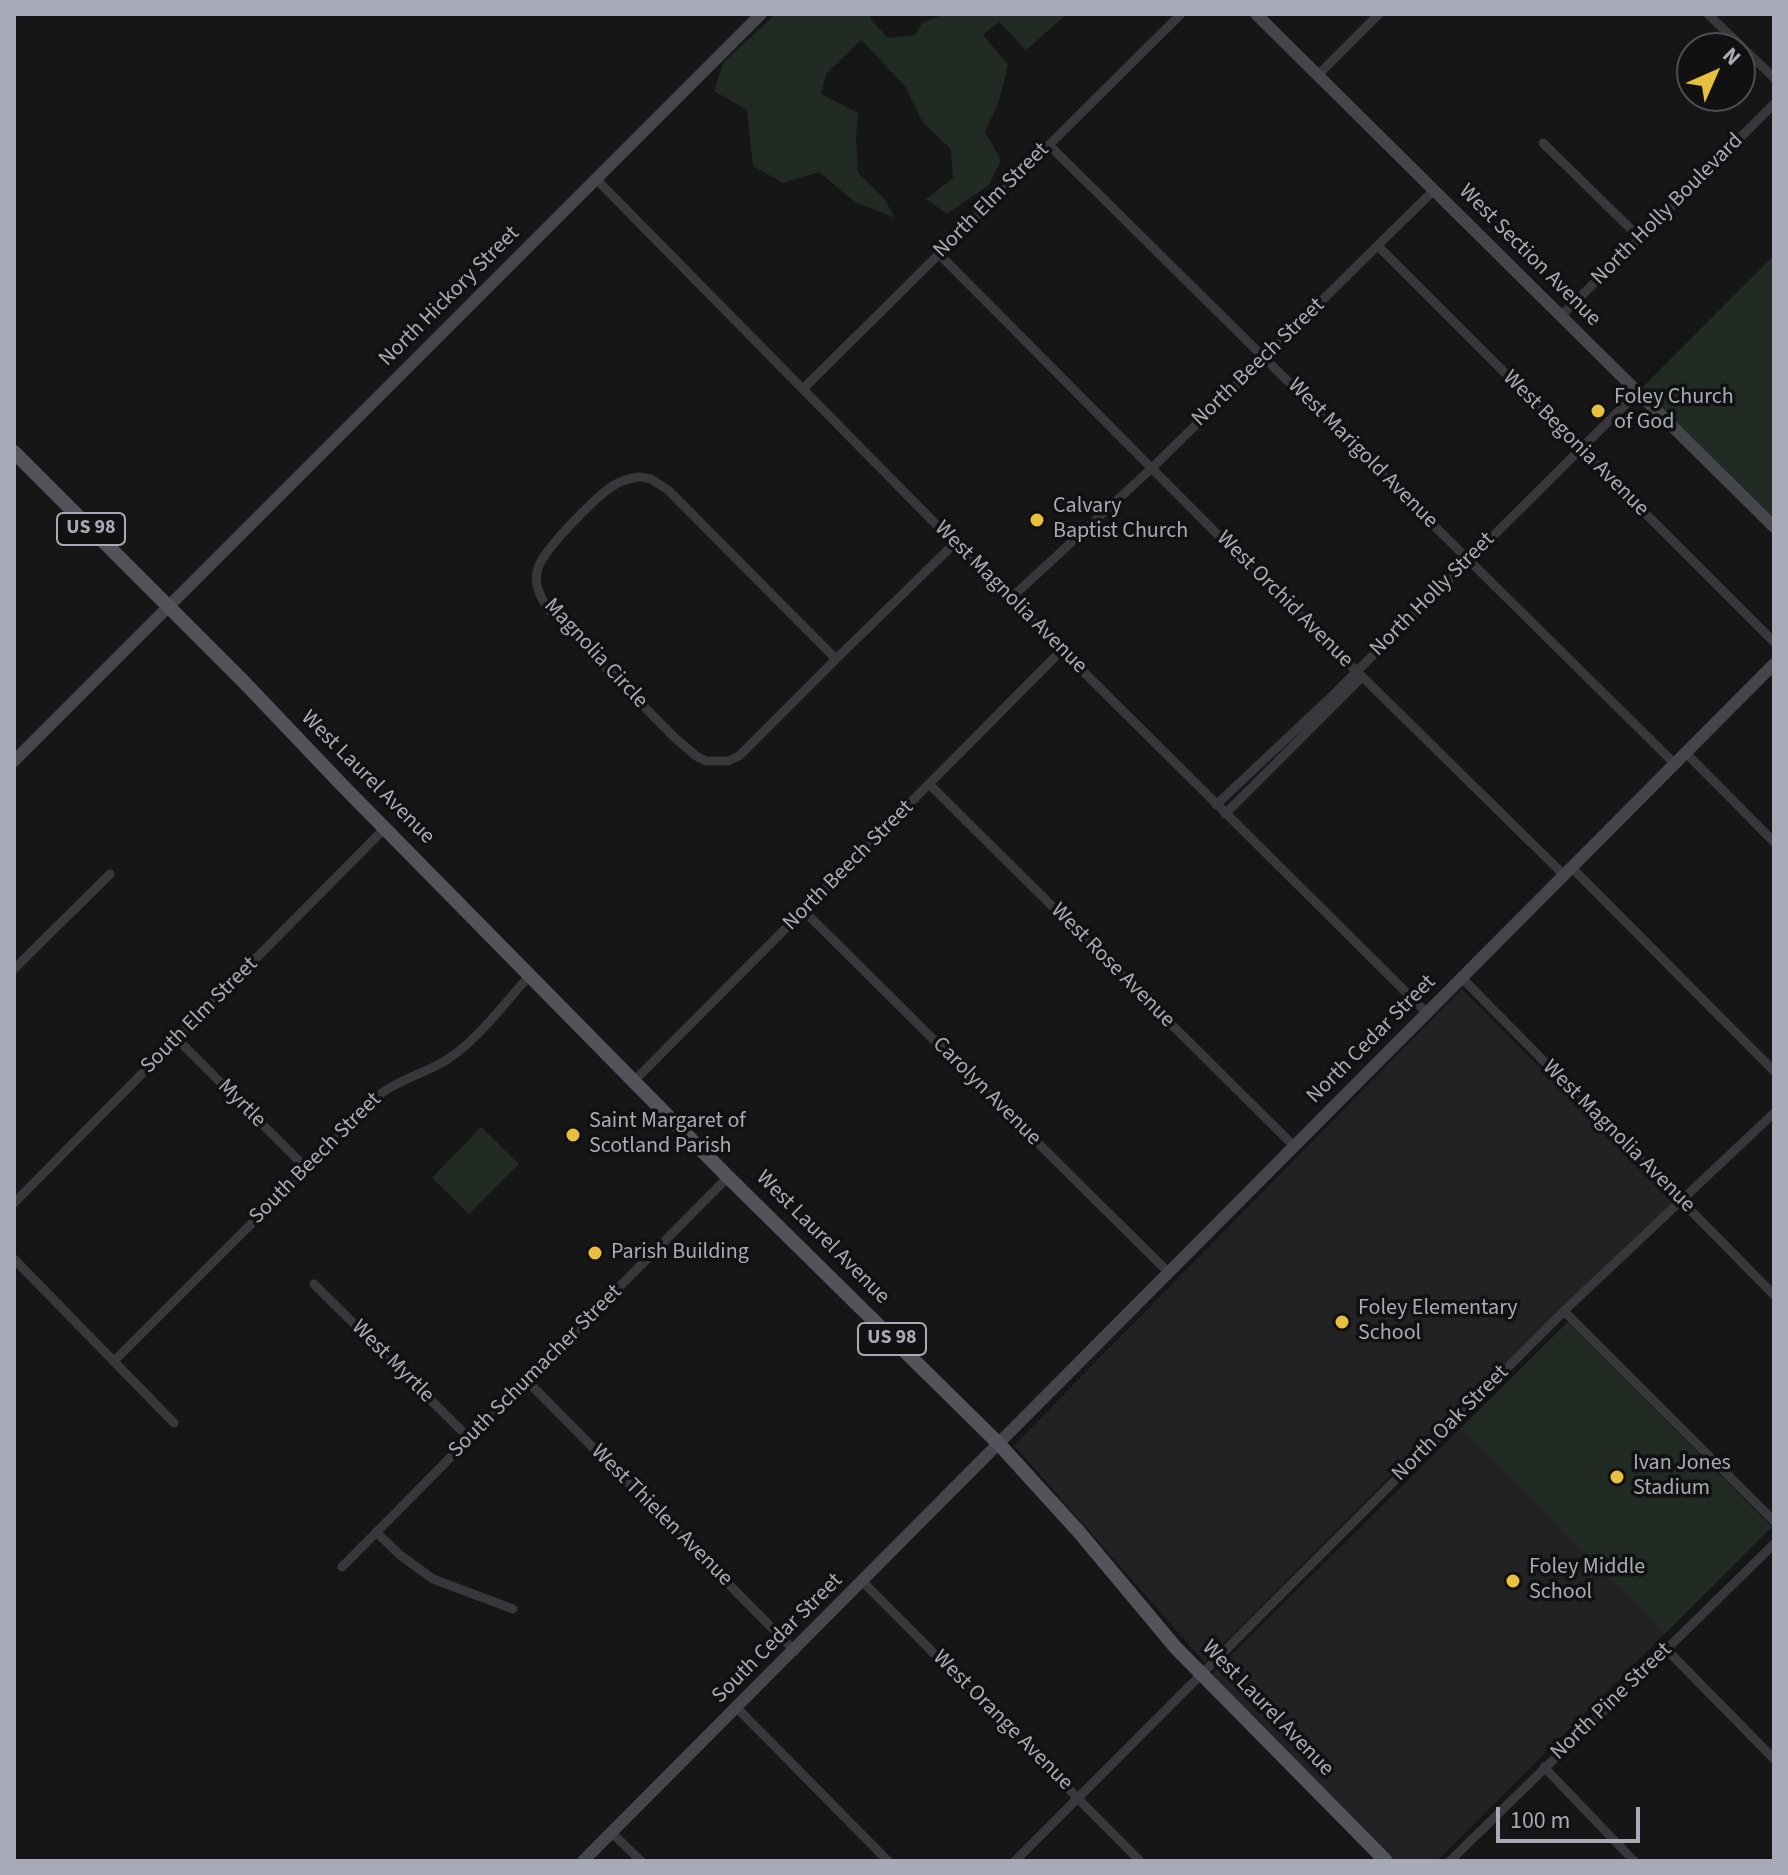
<!DOCTYPE html>
<html>
<head>
<meta charset="utf-8">
<style>
  body { margin:0 }
  #map { position:relative; width:1788px; height:1875px; overflow:hidden; background:#161617; font-family:"Source Sans 3",sans-serif }
  canvas { display:block }
  .frame { position:absolute; inset:0; border:16px solid #a8abb7; pointer-events:none }
  .north { position:absolute; left:1676px; top:32px; width:80px; height:80px; box-sizing:border-box; background:#111112; border:2px solid #4d4f54; border-radius:50%; rotate:45deg; font-size:22px; font-weight:700; line-height:32px; text-align:center; color:#a8abb7 }
  .north::after { content:''; display:block; margin:auto; width:28px; height:36px; background:#e8c03d; clip-path:polygon(50% 0,100% 100%,50% 72%,0 100%) }
  .scale { position:absolute; left:1496px; top:1807px; width:144px; height:36px; box-sizing:border-box; border:4px solid #a8abb7; border-top:0; padding-left:10px; font-size:24px; line-height:28px; white-space:nowrap; color:#a8abb7; -webkit-text-stroke:6px #111112; paint-order:stroke }
</style>
</head>
<body>
<div id="map">
<canvas width="1788" height="1875"></canvas>
<div class="frame"></div>
<div class="north">N</div>
<div class="scale">100 m</div>
</div>
<script>
const ctx = document.querySelector('canvas').getContext('2d');
ctx.lineJoin = 'round';
function paint(path, color) { ctx.fillStyle = color; ctx.fill(path, 'evenodd'); }
function trace(path, color, width, dash) { ctx.strokeStyle = color; ctx.lineWidth = width; ctx.lineCap = dash ? 'butt' : 'round'; ctx.setLineDash(dash || []); ctx.stroke(path); }
function write(font, color, halo, rows, align = 'center') {
  ctx.font = font + ' "Source Sans 3",sans-serif'; ctx.lineWidth = 7; ctx.setLineDash([]); ctx.textBaseline = 'middle'; ctx.strokeStyle = halo; ctx.fillStyle = color; for (const [text, x, y, turn = 0] of rows) {
    ctx.save(); ctx.translate(x, y); ctx.rotate((+turn || 0) * Math.PI / 180); ctx.textAlign = isNaN(turn) ? turn : align; if (halo) ctx.strokeText(text, 0, 0); ctx.fillText(text, 0, 0); ctx.restore();
  }
}
paint(new Path2D(`
  M1462 989 1674 1203 1425 1441 1205 1663 1014 1445Z
  M1568 1322 1772 1527 1437 1861H1396L1211 1675Z`), '#222224');
paint(new Path2D(`
  M775 14H870L871 20 888 38 915 35 922 23 945 14H1067L1026 50 999 22 983 35 1008 65 999 101 985 132 1001 160 989 185 947 214 926 199 953 178 951 149 923 123 905 86 861 40 826 74 821 94 858 113 856 140 858 173 885 200 895 218 855 202 819 172 783 183 753 166 747 110 714 91 723 63Z
  M1774 255V521L1638 392Z
  M481 1127 519 1164 469 1214 432 1178Z
  M1568 1322 1772 1527 1665 1634 1461 1428Z`), '#222a24');
trace(new Path2D(`
  M1708 14 1774 78
  M1318 75 1379 14
  M1543 143 1640 238
  M1049 145 1675 764
  M596 179 980 569 1427 1013
  M1378 246 1774 642
  M939 254 1216 533 1564 875
  M1561 316 1774 104
  M804 388 1181 14
  M640 477 651 479 668 490 836 659 739 756 728 761H706L696 756 674 737 548 609C540 596 533 584 538 568 544 549 598 494 616 484 623 480 631 478 640 477Z
  M1011 598 1153 467 1434 190
  M836 659 955 543
  M1686 753 1774 842
  M930 785 1294 1146
  M1216 805 1333 695 1638 392
  M1225 814 1362 677
  M1572 868 1774 1071
  M805 912 1168 1272
  M14 969 110 874
  M1462 978 1774 1295
  M177 1039 306 1168
  M634 1081 1062 650
  M14 1203 385 828
  M14 1259 174 1423
  M314 1284 470 1439
  M1564 1311 1774 1521
  M114 1361 382 1093C402 1078 427 1073 448 1059 480 1038 505 1002 531 974
  M527 1381 795 1651
  M376 1532 400 1555 433 1579 513 1609
  M342 1567 728 1177
  M863 1582 1140 1861
  M1666 1649 1774 1759
  M737 1708 888 1861
  M1544 1767 1634 1861
  M612 1833 641 1861
  M1015 1861 1564 1311 1774 1113
  M1450 1861 1774 1544`), '#37373c', 9);
trace(new Path2D(`
  M1256 14 1774 527
  M14 761 761 14
  M583 1861 1774 664`), '#45464c', 12);
trace(new Path2D(`
  M14 452 243 681 341 784 728 1177 999 1444 1079 1532 1176 1648 1386 1861`), '#53545b', 14);
for (const [x, y, r, color] of [
  [1598,411,8,"#e8c03d"],
  [1037,520,8,"#e8c03d"],
  [573,1135,8,"#e8c03d"],
  [595,1253,8,"#e8c03d"],
  [1342,1322,8,"#e8c03d"],
  [1617,1477,8,"#e8c03d"],
  [1513,1581,8,"#e8c03d"]
]) { const dot = new Path2D(); dot.arc(x, y, r, 0, 2 * Math.PI); ctx.fillStyle = color; ctx.fill(dot); trace(dot, '#111112', 3); }
for (const [x, y, w] of [
  [91,529,68],
  [892,1339,68]
]) { const box = new Path2D(); box.roundRect(x - w / 2, y - 16, w, 32, 6); ctx.fillStyle = '#111112'; ctx.fill(box); trace(box, '#a8abb7', 2); }
write('bold 20px', '#a8abb7', null, [
  ["US 98",91,529],
  ["US 98",892,1339]
]);
write('22px', '#a8abb7', '#111112', [
  ["North Elm Street",992,201,-45],
  ["North Holly Boulevard",1668,210,-45],
  ["West Section Avenue",1529,256,45],
  ["North Hickory Street",450,297,-45],
  ["North Beech Street",1259,363,-44],
  ["West Begonia Avenue",1575,444,45],
  ["West Marigold Avenue",1362,454,45],
  ["North Holly Street",1433,595,-45],
  ["West Magnolia Avenue",1010,598,45],
  ["West Orchid Avenue",1284,600,45],
  ["Magnolia Circle",595,654,47],
  ["West Laurel Avenue",367,778,45],
  ["North Beech Street",849,866,-45],
  ["West Rose Avenue",1112,966,45],
  ["South Elm Street",200,1016,-45],
  ["North Cedar Street",1372,1040,-45],
  ["Carolyn Avenue",986,1092,45],
  ["Myrtle",241,1104,45],
  ["West Magnolia Avenue",1618,1137,45],
  ["South Beech Street",316,1159,-45],
  ["West Laurel Avenue",822,1238,45],
  ["West Myrtle",392,1362,45],
  ["South Schumacher Street",536,1372,-45],
  ["North Oak Street",1451,1424,-45],
  ["West Thielen Avenue",661,1516,45],
  ["South Cedar Street",778,1639,-45],
  ["North Pine Street",1612,1702,-44],
  ["West Laurel Avenue",1267,1709,46],
  ["West Orange Avenue",1002,1721,45]
]);
write('22px', '#a8abb7', '#111112', [
  ["Foley Church",1614,398],
  ["of God",1614,423],
  ["Calvary",1053,507],
  ["Baptist Church",1053,532],
  ["Saint Margaret of",589,1122],
  ["Scotland Parish",589,1147],
  ["Parish Building",611,1253],
  ["Foley Elementary",1358,1309],
  ["School",1358,1334],
  ["Ivan Jones",1633,1464],
  ["Stadium",1633,1489],
  ["Foley Middle",1529,1568],
  ["School",1529,1593]
], 'left');
</script>
</body>
</html>
